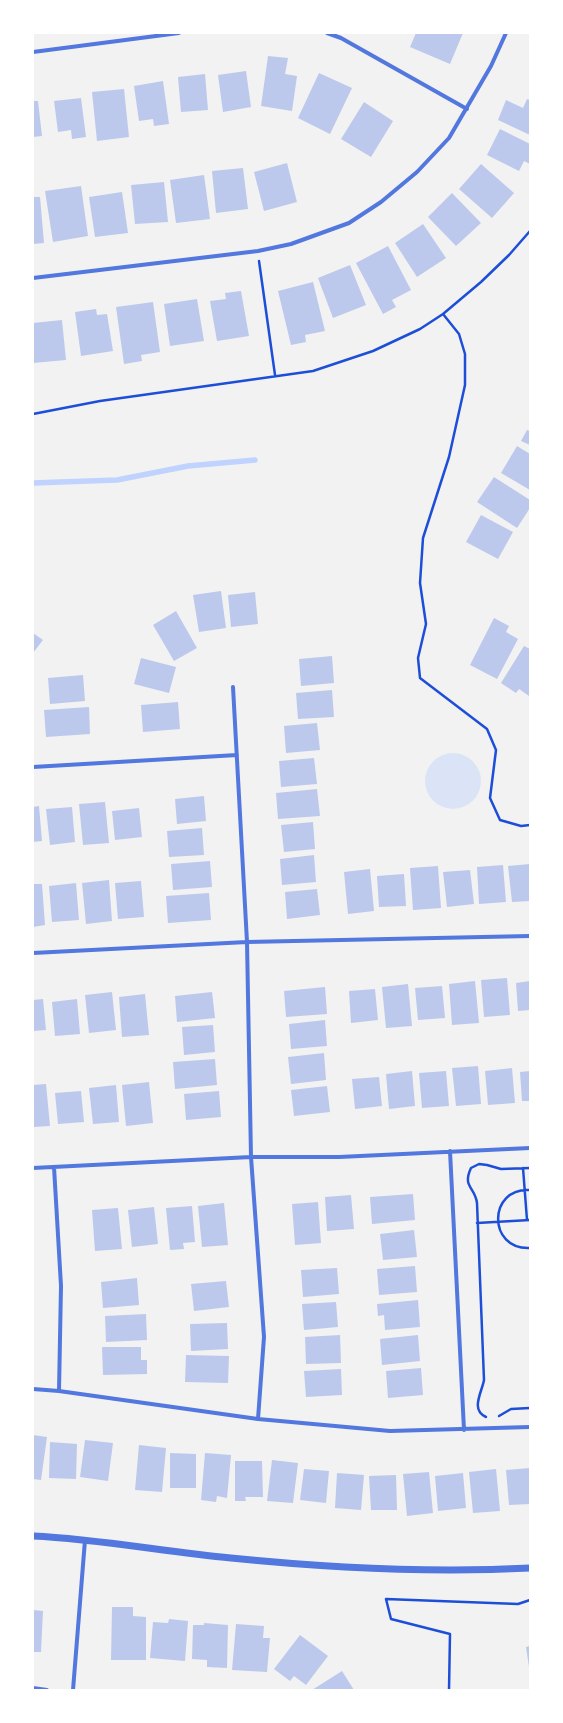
<!DOCTYPE html>
<html>
<head>
<meta charset="utf-8">
<style>
  body { margin:0 }
  #map { position:relative; width:563px; height:1723px; overflow:hidden; background:#f2f2f2; font-family:"PT Sans Narrow",sans-serif }
  canvas { display:block }
  .frame { position:absolute; inset:0; border:34px solid #fff; pointer-events:none }
</style>
</head>
<body>
<div id="map">
<canvas width="563" height="1723"></canvas>
<div class="frame"></div>
</div>
<script>
const ctx = document.querySelector('canvas').getContext('2d');
ctx.lineJoin = 'round';
function paint(path, color) { ctx.fillStyle = color; ctx.fill(path, 'evenodd'); }
function trace(path, color, width, dash) { ctx.strokeStyle = color; ctx.lineWidth = width; ctx.lineCap = dash ? 'butt' : 'round'; ctx.setLineDash(dash || []); ctx.stroke(path); }
paint(new Path2D(`
  M425 781a28 28 0 1 1 56 0a28 28 0 1 1-56 0Z`), '#dbe4f7');
trace(new Path2D(`
  M33 483 117 480 188 466 255 460`), '#bfd3fe', 5.5);
paint(new Path2D(`
  M416 33H463L450 64 410 47Z
  M268 56 288 58 285 74 297 76 292 111 261 106Z
  M246 71 251 107 223 112 218 75Z
  M319 73 352 88 330 134 298 118Z
  M205 74 208 110 181 112 178 77Z
  M163 81 169 124 154 126 153 119 139 121 134 86Z
  M124 89 129 137 97 141 92 92Z
  M81 98 86 137 72 139 71 130 58 132 54 101Z
  M527 99 530 100V135L498 120 506 100 523 108Z
  M33 101H38L42 136 33 137Z
  M364 102 393 121 371 157 341 139Z
  M500 129 530 144V164L524 161 519 171 487 155Z
  M287 163 297 202 264 211 254 172Z
  M481 164 514 193 492 218 459 189Z
  M243 168 248 209 216 213 212 171Z
  M204 175 210 219 176 223 170 180Z
  M164 182 168 222 135 224 131 185Z
  M81 186 88 236 53 242 45 191Z
  M122 192 128 233 95 237 89 197Z
  M452 193 481 223 456 246 428 217Z
  M33 197H40L44 243 33 244Z
  M423 224 446 258 417 277 395 243Z
  M388 246 411 290 392 300 396 307 383 314 356 263Z
  M350 265 366 305 333 318 318 278Z
  M313 282 325 331 305 335 306 342 291 345 278 291Z
  M241 291 249 336 217 341 210 301 226 299 225 293Z
  M197 299 204 341 170 346 164 304Z
  M153 302 160 352 141 355 142 361 124 364 116 307Z
  M96 309 97 315 107 314 113 351 81 356 75 312Z
  M62 320 66 360 33 363V323Z
  M527 430 530 431V445L521 441Z
  M517 446 530 454V490L501 473Z
  M494 477 530 500V508L517 528 477 502Z
  M481 515 513 532 498 559 466 542Z
  M221 591 226 628 199 632 193 595Z
  M255 592 258 624 231 627 228 595Z
  M176 611 197 648 174 661 153 625Z
  M494 618 509 626 506 632 518 639 497 679 470 665Z
  M33 633 43 640 33 653Z
  M524 646 530 649 529 696 519 689 516 693 501 683Z
  M332 656 334 683 301 686 299 659Z
  M141 658 176 667 169 693 134 684Z
  M83 675 85 701 50 704 48 678Z
  M332 690 334 717 298 719 296 693Z
  M178 702 180 729 143 732 141 705Z
  M89 707 90 734 46 737 44 710Z
  M317 723 320 750 286 753 284 726Z
  M314 758 317 784 281 787 279 761Z
  M317 789 320 816 278 819 276 793Z
  M204 796 206 821 177 824 175 799Z
  M105 802 109 843 83 845 79 804Z
  M39 806 42 841 33 842V807Z
  M72 807 75 842 50 845 46 809Z
  M139 808 142 837 115 840 112 811Z
  M313 822 315 849 284 852 281 825Z
  M202 828 204 855 169 857 167 831Z
  M314 855 316 882 282 885 280 859Z
  M210 861 212 887 173 890 171 864Z
  M530 864V901L512 902 508 866Z
  M503 865 506 902 479 904 477 867Z
  M438 866 441 908 413 910 410 868Z
  M370 869 374 911 348 914 344 872Z
  M470 870 474 904 447 907 443 872Z
  M404 874 406 906 379 907 377 876Z
  M109 880 112 921 86 924 82 883Z
  M141 881 144 917 118 919 115 883Z
  M76 883 79 920 52 922 49 886Z
  M33 884H42L45 925 33 927Z
  M317 889 320 915 287 919 285 892Z
  M209 893 211 920 168 923 166 896Z
  M507 978 510 1015 484 1017 481 980Z
  M475 981 479 1023 452 1025 449 984Z
  M530 981V1010L518 1011 516 983Z
  M408 984 412 1026 386 1028 382 987Z
  M442 986 445 1018 418 1020 415 988Z
  M325 987 327 1014 286 1017 284 991Z
  M375 989 378 1020 351 1023 349 991Z
  M112 992 116 1030 89 1033 85 995Z
  M212 992 215 1018 177 1022 175 996Z
  M145 994 149 1035 122 1037 119 997Z
  M43 999 46 1030 33 1031V1000Z
  M77 999 80 1034 55 1036 52 1002Z
  M325 1020 327 1046 291 1049 289 1024Z
  M213 1025 215 1052 184 1055 182 1027Z
  M324 1053 326 1080 291 1084 288 1057Z
  M215 1059 217 1085 175 1089 173 1062Z
  M478 1066 481 1104 456 1106 452 1068Z
  M512 1068 515 1103 488 1105 485 1071Z
  M412 1071 415 1106 389 1109 386 1074Z
  M446 1071 449 1106 422 1108 419 1073Z
  M530 1071V1101H522L520 1072Z
  M379 1077 382 1106 355 1109 352 1079Z
  M149 1082 153 1123 126 1126 122 1085Z
  M46 1084 50 1126 33 1127V1085Z
  M116 1085 119 1122 93 1124 89 1088Z
  M327 1086 330 1112 294 1116 291 1090Z
  M81 1091 84 1122 58 1124 55 1093Z
  M219 1091 221 1117 186 1120 184 1094Z
  M413 1194 415 1220 372 1224 370 1197Z
  M351 1195 354 1229 327 1231 325 1197Z
  M318 1202 321 1243 295 1245 292 1204Z
  M224 1203 228 1245 202 1247 198 1206Z
  M192 1206 195 1242 183 1243 184 1249 170 1250 166 1208Z
  M154 1207 158 1244 132 1247 128 1210Z
  M118 1208 122 1249 95 1251 92 1210Z
  M414 1230 417 1257 383 1260 380 1234Z
  M415 1266 417 1292 379 1295 377 1269Z
  M337 1268 339 1294 303 1297 301 1270Z
  M137 1278 139 1305 103 1308 101 1282Z
  M226 1281 229 1307 194 1311 191 1284Z
  M418 1300 420 1327 385 1330 384 1315 378 1316 377 1304Z
  M336 1302 338 1327 304 1330 302 1304Z
  M146 1314 147 1340 106 1342 105 1316Z
  M227 1323 228 1349 191 1351 190 1324Z
  M340 1335 341 1363 306 1364 305 1337Z
  M418 1335 420 1361 382 1365 380 1339Z
  M102 1347H141V1360H147V1374L103 1375Z
  M186 1355 229 1356 228 1383 185 1382Z
  M421 1368 423 1395 388 1398 386 1371Z
  M341 1369 342 1395 306 1397 304 1371Z
  M33 1435 47 1437 41 1480 33 1479Z
  M85 1440 113 1443 108 1481 80 1477Z
  M50 1442 77 1444 76 1479 49 1478Z
  M139 1445 166 1448 162 1492 135 1490Z
  M170 1453 196 1454V1488H170Z
  M205 1453 231 1455 227 1498 217 1496 216 1502 201 1500Z
  M272 1460 298 1463 293 1503 267 1501Z
  M235 1461H262L263 1497H245L246 1501H235Z
  M530 1468V1504L509 1505 506 1470Z
  M304 1469 329 1471 326 1503 300 1500Z
  M496 1469 500 1511 473 1513 469 1472Z
  M429 1472 433 1513 407 1516 403 1474Z
  M337 1473 364 1475 361 1510 335 1508Z
  M463 1473 466 1508 438 1511 435 1476Z
  M396 1475 397 1510H371L369 1476Z
  M112 1607H133V1616L146 1617V1660H111Z
  M33 1610 43 1611 41 1652H33Z
  M169 1619 188 1621 185 1661 150 1658 153 1622 168 1623Z
  M204 1623 228 1625 227 1668 207 1667V1660L192 1659 193 1625H204Z
  M236 1624 264 1626 263 1638H270L267 1672 232 1670Z
  M300 1635 328 1656 306 1685 294 1676 290 1681 274 1669Z
  M530 1646V1667H529L526 1647Z
  M342 1671 354 1690H312Z`), '#bdc9ec');
trace(new Path2D(`
  M259 261 275 375
  M443 314 459 334 465 354V385L449 457 423 538 420 583 426 624 418 658 420 678 487 729 496 750 490 798 500 820 521 826 530 825
  M33 414 100 401 313 371 373 351 420 329 443 314 481 282 509 255 530 231
  M523 1168 527 1220
  M530 1190C488 1187 487 1250 530 1248
  M477 1223 530 1220
  M499 1416 511 1409 530 1408
  M486 1417C470 1410 482 1392 484 1380L477 1203C475 1187 462 1187 471 1168L479 1164 487 1165 501 1169 530 1168
  M449 1690 450 1634 391 1619 386 1599 518 1604 530 1600`), '#1d4ed8', 2.5);
trace(new Path2D(`
  M327 33 341 38 467 109
  M33 52 179 33
  M33 278 258 251 291 244 349 223 381 202 417 172 449 138 491 66 506 33
  M233 687 247 942 251 1157 264 1337 258 1419
  M33 767 237 755
  M33 953 247 942 530 936
  M450 1151 464 1430
  M54 1167 61 1286 59 1391
  M33 1168 251 1157H339L530 1148
  M33 1389 59 1391 258 1419 390 1431 530 1427
  M33 1688 47 1690
  M73 1690 85 1540`), '#5277de', 4);
trace(new Path2D(`
  M33 1536C100 1539 165 1552 231 1558 330 1568 431 1573 530 1568`), '#5277de', 7);
</script>
</body>
</html>
